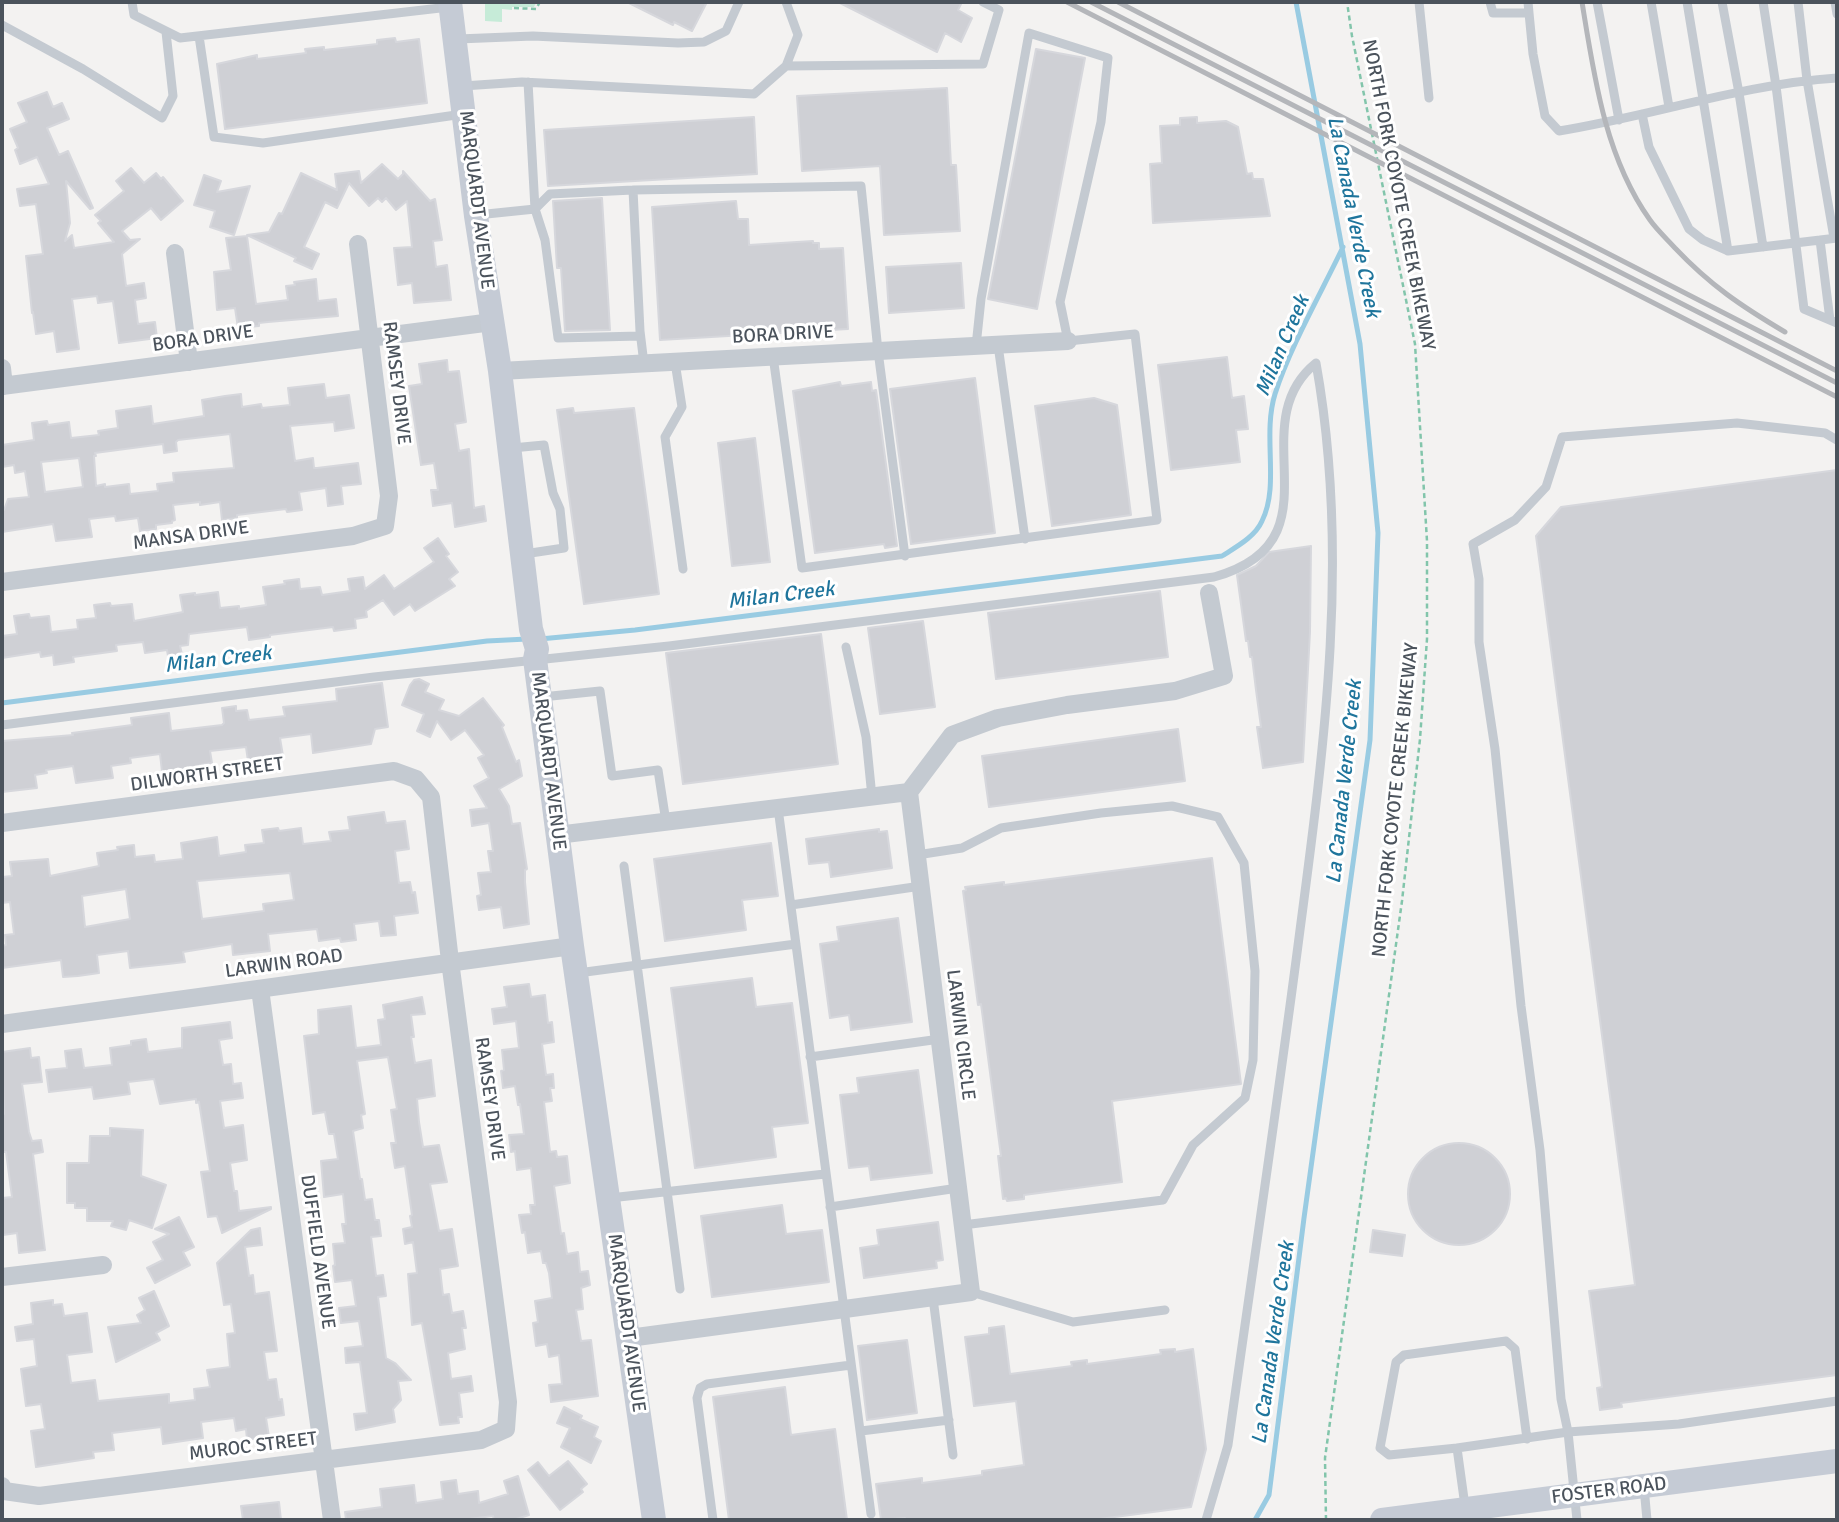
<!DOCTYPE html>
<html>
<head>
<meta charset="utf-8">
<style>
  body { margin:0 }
  #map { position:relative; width:1839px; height:1522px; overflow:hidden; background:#f3f2f1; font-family:Signika,sans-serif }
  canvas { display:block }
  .frame { position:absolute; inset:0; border:4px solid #4b535c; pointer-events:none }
</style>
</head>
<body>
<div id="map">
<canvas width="1839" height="1522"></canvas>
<div class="frame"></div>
</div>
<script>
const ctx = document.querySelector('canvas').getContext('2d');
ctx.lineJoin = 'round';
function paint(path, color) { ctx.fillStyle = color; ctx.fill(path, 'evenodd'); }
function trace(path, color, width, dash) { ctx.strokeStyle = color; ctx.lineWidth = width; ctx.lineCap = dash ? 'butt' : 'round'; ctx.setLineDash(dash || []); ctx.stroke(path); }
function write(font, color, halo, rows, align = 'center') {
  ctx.font = font + ' Signika,sans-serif'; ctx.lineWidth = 6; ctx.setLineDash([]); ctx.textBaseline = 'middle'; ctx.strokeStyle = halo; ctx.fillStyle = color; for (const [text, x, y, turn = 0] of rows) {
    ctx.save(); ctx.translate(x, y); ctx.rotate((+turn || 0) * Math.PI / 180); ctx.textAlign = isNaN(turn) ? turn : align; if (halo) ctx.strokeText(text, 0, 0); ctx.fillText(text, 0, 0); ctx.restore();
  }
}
paint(new Path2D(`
  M488 2H534L536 3 534 7H512V10L502 9V22L485 21V3Z`), '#c6ebd8');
trace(new Path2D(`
  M540 639 635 630 1222 556C1236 547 1255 537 1262 521 1280 485 1262 436 1275 394 1290 347 1321 293 1343 247
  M2 703 487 641 527 639
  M1255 1520 1269 1495 1304 1218 1370 740 1378 533 1360 344 1296 2`), '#99cbe2', 5);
const building = new Path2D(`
  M627 2H707L692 31 674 22 673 25Z
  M838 2H962L958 10 972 18 961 42 945 33 937 52Z
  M395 38 396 42 419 39 427 103 225 129 217 64 257 55V59L306 53 305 49 324 47V50L377 44V40Z
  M1036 49 1085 58 1037 309 988 299Z
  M947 88 951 165H956L960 231 884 235 880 166 802 171 797 96Z
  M47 92 53 107 62 103 69 119 47 128 59 155 68 151 93 208 90 209 66 181 70 223 65 241 72 235 74 248 114 242 98 223 101 221 95 215 124 191 116 181 131 168 144 183 156 173 161 179 163 177 183 201 161 220 151 208 122 231 130 240 140 239 122 254 126 286 144 283 146 298 135 300 138 324 155 322 157 338 119 343 113 301 98 303 97 296 72 299 79 349 57 352 54 331 36 334 33 312 32 313 26 256 43 254 36 204 20 206 17 189 49 184 37 157 20 164 15 150 18 148 10 129 27 122 18 103Z
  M754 117 757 174 548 186 544 130Z
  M1197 117V123L1226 121 1238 127 1247 174 1252 173 1253 179H1263L1270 216 1153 223 1150 164 1162 163 1160 126 1180 125V118Z
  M382 164 398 179 403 174V171L430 201 435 199 442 240 433 241 436 267 447 265 451 300 414 303 412 283 398 285 394 248 412 247 407 201 396 210 386 198 382 202 378 198 369 206 349 183 337 208 325 202 304 247 319 254 312 269 294 261 296 258 247 235 269 232 279 213 282 214 301 173 337 190 335 174 359 171 361 183Z
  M204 175 221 181 217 192 250 186 234 235 210 227 215 211 194 205Z
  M602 198 610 330 565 331 561 268H557L553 201Z
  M736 201 738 219H748L749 245 813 241V243H819V249L843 248 848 329 660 340 652 207Z
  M247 236 256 304 288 300 286 286 295 285 294 282 316 279 318 301 336 299 338 316 268 322 259 323V326L238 328 235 308 217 310 214 272 231 270 226 238Z
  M961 263 964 308 889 313 886 267Z
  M1227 357 1232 398 1244 396 1248 429 1236 430 1240 462 1171 470 1158 365Z
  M447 360 448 372 459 371 466 422 455 424 459 451 469 449 474 508 484 506 486 521 455 527 452 503 433 506 431 490H438L434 463 421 465 409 386 422 384 419 364Z
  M975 378 995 533 911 544 890 389Z
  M840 382 841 386 871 382 872 391 876 390 897 546 885 548 884 544 815 553 793 391Z
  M324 384 326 398 349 395 354 428 335 431 334 422 290 426 295 461 313 458 314 468H317L358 463 361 484 341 486 343 504 328 506 326 488 299 492 302 510 287 512 286 509 237 515V518L222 520 220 502 200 505V502L173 505 175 520 172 521V523L156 525V529L140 531 138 518 116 521 115 516 89 519 92 537 56 541 53 524 2 532V510H4L8 499 29 497 25 471 15 473 14 465 2 467V445L34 440 32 423 47 421 48 425 69 422 71 438 99 435 98 431 118 428 116 411 151 406 153 424 204 416 202 400 225 396 241 394 242 407 261 404 262 408 290 405 288 388ZM230 434 234 468 173 473 174 482 157 484 158 491 130 494 129 484 105 487V484L96 486 94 456H96L95 453 163 444 164 453 177 451 176 442 178 440ZM79 458 83 487 45 492 41 462Z
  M1094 398 1117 405 1131 515 1052 526 1035 406Z
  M573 408 574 413 634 408 659 594 584 604 557 410Z
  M755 438 770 562 732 566 718 443Z
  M1837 470V1375L1621 1403 1622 1407 1600 1410 1597 1388 1602 1387 1589 1291 1635 1285 1536 536 1561 507Z
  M438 538 449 554 446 556 458 572 449 579 455 586 415 611 410 604 394 615 383 600 366 611 367 617 355 619 356 628 334 631 333 627 270 635V637L249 640 247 627 189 634 188 645 180 646 182 654 168 656 167 650 145 653 143 642 116 645 117 651 73 657 74 662 54 665 53 655 41 657 40 652 2 658V636L17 634 14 616 29 614 30 618 49 616 51 632 78 629 77 620 96 618 94 605 110 603 111 606 132 604 134 621 183 612 180 595 195 593V595L218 592 220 608 239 606V609L266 605 263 587 285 584 284 581 299 579 300 589 320 587 322 595 350 591 348 579 363 577 365 589 384 575 394 589 434 562 424 548Z
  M1311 546 1310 632 1303 762 1263 768 1257 727H1261L1256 690 1252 657H1250L1248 641H1246L1237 575 1256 566 1269 552Z
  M1160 591 1168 657 996 679 988 613Z
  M923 621 935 707 880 714 868 628Z
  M821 634 838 764 683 784 666 653Z
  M419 679 429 684 425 692 444 700 439 710 459 716 483 698 504 725 502 727 516 762 519 760 522 776 499 789 509 806 512 824 520 823 527 869 525 870V882L529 924 504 928 501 907 479 910 477 896 481 895 478 873 491 872 488 851H493L489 823 472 826 470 810 487 808 474 786 489 778 478 758 484 755 465 730 451 740 437 721 430 737 417 731 424 714 402 705 410 685 414 680Z
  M382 683 388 727 375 729 371 744 313 753 311 734 280 738 283 756 248 761 246 747 210 751 212 763 200 765V767L162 772 160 754 130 758 131 763 111 766 113 778 76 783 73 766 46 770 47 773 35 775 37 788 2 792V741L73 735 72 733 132 725 131 718 169 713 171 731 222 725 224 723 222 708 236 706V711L247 710 249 720 285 716 283 707 337 701 336 689Z
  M1178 729 1185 781 989 807 982 756Z
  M384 812 386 823 405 821 409 849 395 851 399 883 410 882 412 893 415 892 418 913 394 916 396 935 381 936 379 921 354 924 356 940 341 942 340 938 319 941 317 929 268 934 270 951 233 955 232 944 183 952 185 962 168 964 130 968 128 951 97 955 99 973 78 976 63 977 61 960 2 968V946L6 945 5 935 14 934 10 902 2 903V877L12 876 10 862 48 859 50 876 99 866 97 853 118 850 117 847 134 845 135 857 154 855 155 862 183 859 181 843 217 837 219 856 246 852 245 845 264 843 262 830 278 828 279 831 301 828 303 844 331 841 329 832 350 830 348 817ZM290 873 294 900 263 904 264 911 202 919 197 881ZM126 889 130 919 85 927 82 896Z
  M879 829V832L887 831 892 868 831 877 829 862 809 864 806 839Z
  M771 843 778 896 742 900 746 930 665 941 654 859Z
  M1212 858 1241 1084 1112 1101 1122 1182 1024 1195V1199L1007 1201 1006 1198 1003 1199 998 1156H1001L981 1004 978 1005 963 891 966 890 965 887 1004 882V885Z
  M898 918 912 1022 851 1030 849 1015 830 1018 820 944 839 941 837 927Z
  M752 978 756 1007 792 1003 808 1123 772 1127 776 1157 695 1168 671 988Z
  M529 984 531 997 545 995 548 1023 552 1022 554 1042 542 1044 546 1075 553 1074 554 1088H550L552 1101 544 1102 550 1152 556 1151 557 1157 567 1156 570 1183 554 1186 561 1234 564 1233 567 1254 578 1252 580 1272 588 1271 590 1285 581 1288 583 1309 576 1310 581 1341 591 1340 598 1396 551 1402 549 1385 562 1384 559 1355 549 1357 547 1344 536 1346 533 1323 538 1322 535 1301 552 1298 549 1273 546 1263H543L541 1251 528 1253 525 1232 522 1233 519 1215 531 1214 530 1205H535L531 1168 517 1170 515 1151 511 1152 509 1135 524 1134 520 1104 518 1105 515 1086 503 1088 501 1071 504 1070 502 1050 519 1048 516 1021 494 1024 492 1009 507 1007 504 987Z
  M422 997 425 1014 411 1015 414 1037H411L415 1063 431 1060 435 1096 417 1099 419 1122 423 1147 439 1145 447 1182 430 1184 439 1231 452 1229 458 1266 440 1269 443 1295 449 1294 452 1313 463 1311 466 1328H462L465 1349 448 1353 451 1379 471 1376 473 1391 459 1393 462 1417H458L459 1423 440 1425 422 1323 412 1325 408 1274 417 1273 413 1242 405 1244 403 1229 412 1227 410 1216 412 1215 405 1166 395 1168 391 1143H396L391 1110 397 1109 388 1057 357 1061 365 1114 361 1115 363 1128 353 1131 360 1179H362L365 1200 372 1199 375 1220H379L381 1236 371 1237 376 1276 383 1275 386 1296 378 1297 386 1358 395 1363 411 1380 398 1381 401 1400 393 1409 395 1422 356 1430 354 1414 367 1413 360 1362 346 1363 345 1348 363 1346 359 1321 341 1323 339 1308 356 1306 352 1280 335 1282 333 1266 335 1265 333 1244 345 1243 342 1224H346L343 1194 324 1197 321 1161 338 1159 334 1134H329L325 1112 313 1114 304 1036 319 1034 318 1010 351 1006 356 1048 381 1045 378 1020 385 1019 383 1005Z
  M230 1022 232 1038 219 1040 223 1065 231 1064 233 1084 241 1083 243 1098 220 1101 224 1128 243 1125 247 1160 230 1163 234 1191H237L239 1211 271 1207V1209L222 1233 217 1216 208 1217 201 1172 210 1171 199 1102 196 1103V1099L160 1104 154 1079 128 1082 130 1094 94 1099 92 1087 49 1092 46 1070 67 1068 65 1051 81 1049 84 1068 112 1065 110 1048 131 1045V1041L146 1039 148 1052 182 1048V1028Z
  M30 1048 31 1058 39 1057 42 1082 22 1084 29 1132 32 1141 41 1140 43 1152 33 1154 45 1250 19 1253 17 1233 3 1235 2 1226V1198L12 1197 6 1152H2V1114H4L2 1052Z
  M918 1070 932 1173 871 1180 869 1166 849 1168 840 1095 859 1093 857 1078Z
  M110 1128 143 1130 141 1176 166 1185 152 1228 129 1220 126 1230 111 1226 113 1221H87V1208H75V1203H67V1163H89L90 1136H110Z
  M1408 1194a51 51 0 1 1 102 0a51 51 0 1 1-102 0Z
  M782 1205 786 1234 822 1230 829 1282 712 1297 701 1216Z
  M179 1217 194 1247 183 1252 190 1265 155 1283 147 1268 163 1260 153 1242 169 1234 155 1229Z
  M938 1222 943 1260 936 1261 937 1268 864 1278 860 1248 879 1245 877 1230Z
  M260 1228 262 1245 245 1247 249 1276 253 1275 255 1294 269 1292 277 1351 264 1352 268 1380 276 1379 279 1400 282 1399 284 1415 266 1418 269 1437 247 1440 246 1429 236 1431 234 1418 201 1422 203 1438 163 1444 161 1427 112 1433 114 1450 93 1452 94 1458 36 1467 31 1431 45 1429 41 1404 26 1406 21 1369 37 1366 34 1339 17 1341 15 1327 33 1324 31 1303 53 1300V1305L62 1304 64 1316 87 1313 92 1352 67 1355 71 1383 95 1380 98 1401 169 1394V1403L195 1400 194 1389 210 1387 207 1370 230 1367 227 1334 235 1333 231 1304 224 1305 217 1263 251 1230Z
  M1373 1230 1405 1235 1402 1256 1370 1252Z
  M154 1291 169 1326 156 1333 160 1340 116 1362 108 1327 141 1323 137 1315 145 1310 139 1298Z
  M1004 1326 1010 1374 1072 1366 1071 1362 1087 1360V1364L1161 1354 1160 1350 1175 1349V1352L1193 1349 1206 1449 1191 1507 1092 1520H905V1518L881 1520 876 1484 922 1478V1483L982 1475V1471L1024 1465 1016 1401 974 1406 965 1337 989 1334V1328Z
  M907 1340 917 1413 867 1420 858 1346Z
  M785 1387 791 1435 835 1429 847 1520H729L713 1397Z
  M564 1407 582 1416 580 1419 598 1427 594 1437 601 1441 591 1463 561 1447 570 1428 557 1423Z
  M568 1461 587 1484 581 1489 583 1492 560 1510 528 1470 538 1462 549 1476Z
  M518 1476 529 1515 513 1520H494L493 1516 461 1520H346L345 1512 382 1507 380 1489 414 1485 416 1503 443 1499 441 1482 456 1480 458 1494 478 1491 479 1503 508 1494 504 1481Z
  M279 1502 281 1520H243L241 1506Z`);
paint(building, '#cfd0d5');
trace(building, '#d6d7dc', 2);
trace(new Path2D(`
  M514 8 536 9 540 2
  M1326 1520 1325 1458 1402 901 1420 739 1427 639V541L1415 344 1352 36 1347 2`), '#82c5ab', 2.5, [5, 3.5]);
trace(new Path2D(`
  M132 2 134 15 180 38 449 7
  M1419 2 1429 98
  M1490 2 1493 13H1529L1533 54 1545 116 1559 131C1652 116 1743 84 1837 78
  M1528 2 1529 13
  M1597 2 1619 120
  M1651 2 1669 107
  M1687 2 1728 251 1837 238
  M1722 2 1739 93 1763 247
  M1763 2 1776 86 1804 309 1837 323
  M1798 2 1807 80 1834 238
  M1835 2 1837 14
  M2 25 83 69 162 118 173 96 166 32
  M199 36 214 137 263 143 463 114
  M458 39 533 36 678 43 704 42 726 31 739 2
  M786 66 983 64 999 10 983 2
  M528 82 535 209 545 240 558 338 640 336
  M463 86 522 82 754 94 786 66 798 35 786 2
  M1642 114 1649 147 1689 229 1703 240 1728 251
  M477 215 535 209 550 194 633 190
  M1820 240 1830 320
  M998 345 1025 539
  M773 356 802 568 1157 520 1135 334 1068 341 1060 302 1101 122 1108 58 1029 33 981 299 976 346
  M675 362 682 407 665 437 683 569
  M644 364 640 331 633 190 861 186 878 351 905 556
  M512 448 544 445 553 493 560 509 564 548 524 554
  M846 647 866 737 872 797
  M542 697 600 691 612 776 658 770 666 822
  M2 725 374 677 669 646 1214 577C1344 541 1238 426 1316 363 1350 552 1325 741 1300 930 1278 1101 1252 1273 1228 1445L1206 1520
  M778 808 871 1514
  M917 855 962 848 1001 828 1101 813 1172 806 1218 817 1244 863 1255 971 1253 1060 1245 1098 1193 1145 1163 1200 963 1225
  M624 866 680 1289
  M791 905 921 886
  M578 973 796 944
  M810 1057 940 1039
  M610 1198 825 1174
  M830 1207 958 1188
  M971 1292 1073 1322 1165 1310
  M933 1298 953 1455
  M861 1431 949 1420
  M1457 1448 1389 1455 1380 1448 1396 1362 1404 1355 1506 1341 1515 1349 1527 1439
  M1644 1487 1647 1520
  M1465 1506 1457 1448 1568 1432 1679 1424 1837 1401
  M713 1520 697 1398 700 1388 707 1384 851 1365
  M1577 1520 1568 1432 1561 1399 1540 1150 1521 1006 1495 749 1479 642V579L1473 544 1515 520 1546 487 1562 437 1737 423 1825 433 1837 440`), '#c4cad1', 9);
trace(new Path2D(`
  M175 253 189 362
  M2 368 4 386
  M500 371 1068 341
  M2 386 492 322
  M2 582 353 536 385 526 389 496 358 244
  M909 792 952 735 998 718 1067 705 1175 691 1224 676 1209 593
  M2 823 394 771 416 779 431 797 450 961 508 1402 506 1429 481 1440 39 1496 4 1491 2 1486
  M557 835 909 792 971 1292 629 1338
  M260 989 332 1520
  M2 1024 572 946
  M2 1277 103 1265`), '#c4cad1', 18);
trace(new Path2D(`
  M450 2 476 216 500 371 531 629 537 649 535 659 572 946 654 1520
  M1382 1520 1837 1461`), '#c5cbd5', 24);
trace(new Path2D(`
  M1067 2 1837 397
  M1091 2 1837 383
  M1118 2 1837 371
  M1582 2C1594 76 1605 157 1650 220 1657 230 1667 239 1675 248 1710 285 1741 306 1785 332`), '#b4b6ba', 5);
write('19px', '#4b535c', '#fff', [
  ["NORTH FORK COYOTE CREEK BIKEWAY",1398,195,79],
  ["MARQUARDT AVENUE",476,200,83],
  ["BORA DRIVE",783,335,-3],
  ["BORA DRIVE",203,339,-8],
  ["RAMSEY DRIVE",396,383,83],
  ["MANSA DRIVE",191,536,-8],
  ["MARQUARDT AVENUE",548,761,83],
  ["DILWORTH STREET",207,775,-8],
  ["NORTH FORK COYOTE CREEK BIKEWAY",1396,800,-84],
  ["LARWIN ROAD",284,964,-8],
  ["LARWIN CIRCLE",960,1035,83],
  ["RAMSEY DRIVE",489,1099,82],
  ["DUFFIELD AVENUE",317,1252,82],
  ["MARQUARDT AVENUE",626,1323,82],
  ["MUROC STREET",253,1447,-7],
  ["FOSTER ROAD",1609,1491,-7]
]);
write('italic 21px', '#1f759c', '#fff', [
  ["La Canada Verde Creek",1353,217,79],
  ["Milan Creek",1283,346,-67],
  ["Milan Creek",781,596,-7],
  ["Milan Creek",218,660,-7],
  ["La Canada Verde Creek",1345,782,-84],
  ["La Canada Verde Creek",1274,1343,-82]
]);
</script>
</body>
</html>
